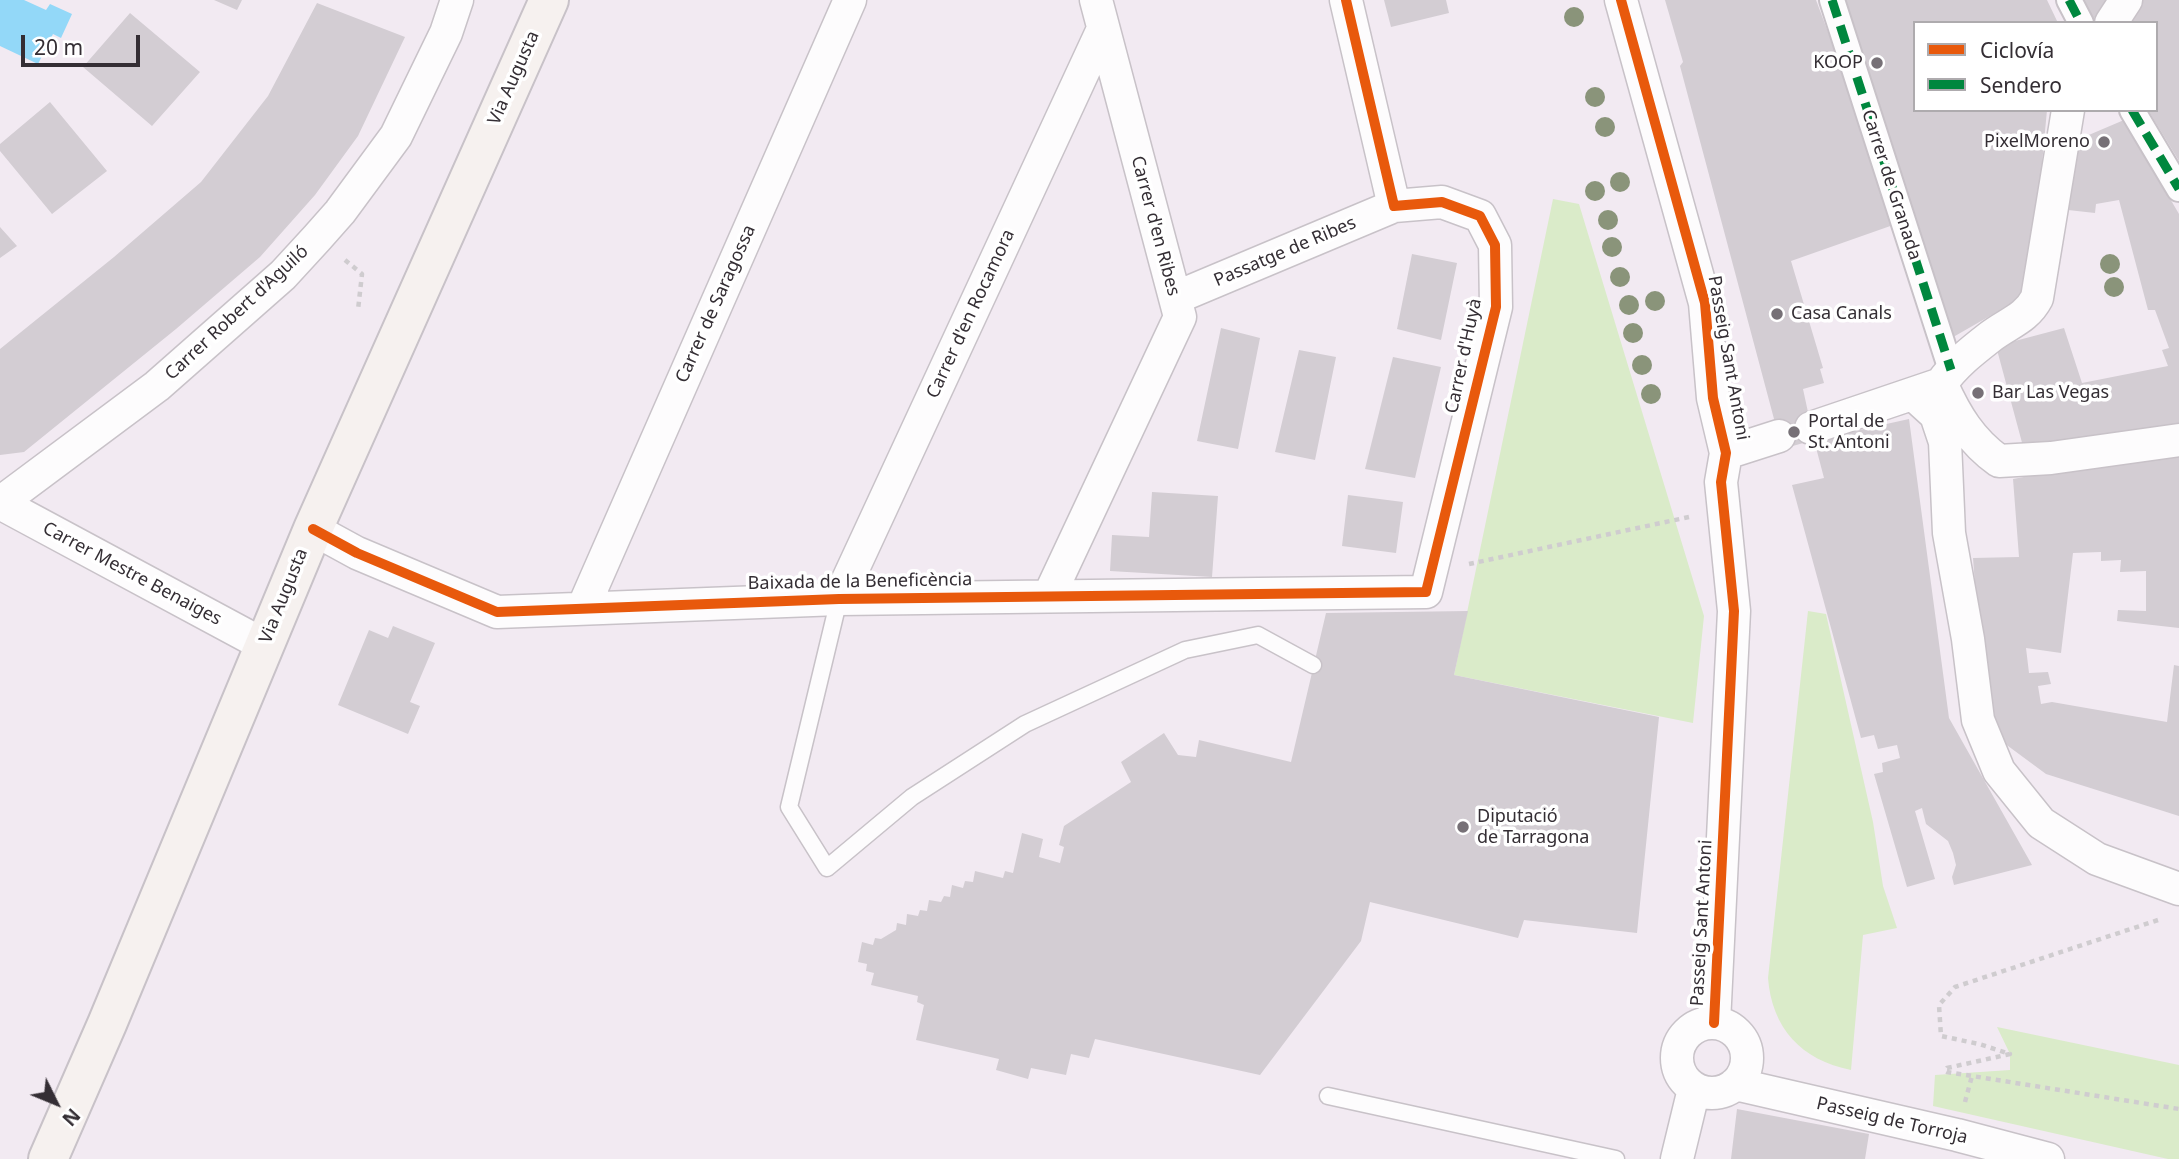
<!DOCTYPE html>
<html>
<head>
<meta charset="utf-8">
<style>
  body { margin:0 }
  #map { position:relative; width:2179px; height:1159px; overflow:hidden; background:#f2eaf2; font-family:"Noto Sans",sans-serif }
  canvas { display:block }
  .legend { position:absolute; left:1913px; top:21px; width:245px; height:91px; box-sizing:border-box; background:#fff; border:2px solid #aeabae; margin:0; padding:9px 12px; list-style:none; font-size:21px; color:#342e34 }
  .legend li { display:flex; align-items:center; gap:14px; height:35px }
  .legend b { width:35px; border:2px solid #aeabae }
  .north { position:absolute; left:21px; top:1068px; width:70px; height:70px; -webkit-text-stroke:5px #fff; paint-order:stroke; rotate:133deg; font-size:19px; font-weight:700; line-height:28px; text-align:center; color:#342e34 }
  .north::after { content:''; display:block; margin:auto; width:24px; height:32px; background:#342e34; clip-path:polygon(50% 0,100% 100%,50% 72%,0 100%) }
  .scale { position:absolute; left:21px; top:35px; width:119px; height:32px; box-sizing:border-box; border:4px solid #342e34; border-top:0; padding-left:9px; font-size:21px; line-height:24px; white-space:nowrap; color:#342e34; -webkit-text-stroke:5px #fff; paint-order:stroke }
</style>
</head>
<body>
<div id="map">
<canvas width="2179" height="1159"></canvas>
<ul class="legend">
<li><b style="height:9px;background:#e8590c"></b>Ciclovía</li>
<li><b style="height:9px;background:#00873e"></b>Sendero</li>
</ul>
<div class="north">N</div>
<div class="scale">20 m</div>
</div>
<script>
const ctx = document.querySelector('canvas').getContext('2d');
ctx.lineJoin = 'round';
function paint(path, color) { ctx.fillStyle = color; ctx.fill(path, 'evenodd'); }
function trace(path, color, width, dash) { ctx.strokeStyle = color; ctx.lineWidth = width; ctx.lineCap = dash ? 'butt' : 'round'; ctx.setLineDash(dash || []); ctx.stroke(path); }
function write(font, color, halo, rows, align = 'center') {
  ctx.font = font + ' "Noto Sans",sans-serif'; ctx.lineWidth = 7; ctx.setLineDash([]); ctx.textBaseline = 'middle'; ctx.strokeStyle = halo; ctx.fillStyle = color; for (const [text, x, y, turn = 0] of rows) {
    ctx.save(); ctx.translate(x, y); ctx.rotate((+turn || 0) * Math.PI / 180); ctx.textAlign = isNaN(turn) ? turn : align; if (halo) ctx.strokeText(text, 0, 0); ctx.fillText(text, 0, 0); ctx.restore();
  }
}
paint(new Path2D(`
  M1553 199 1579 204 1704 616 1693 723 1454 675Z
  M1808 611 1826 614 1873 822 1883 886 1897 928 1863 935 1851 1070C1801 1060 1772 1028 1768 978Z
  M1997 1027 2179 1065V1159H2168L1933 1106 1935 1075 2010 1070V1054Z`), '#daebc9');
paint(new Path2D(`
  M0 0H24L46 10 50 4 72 14 61 38 53 34 38 64 0 46Z`), '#93d8f8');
paint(new Path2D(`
  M214 0H242L237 10Z
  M1384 0H1446L1449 13 1391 27Z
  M1665 0H1816L1855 104 1896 224 1791 261 1823 368 1820 369 1824 383 1803 389 1814 440 1782 449 1680 66 1683 62Z
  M1842 0H2047L2058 23H1915V110H2047L2030 293 1948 340Z
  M2079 0H2106L2091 23Z
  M2141 0H2179V161L2148 110H2156V23H2126Z
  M317 3 405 37 358 136 315 195 260 257 176 329 24 452 0 455V349L114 257 201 182 268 96Z
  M130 13 200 72 152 126 83 67Z
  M50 102 107 171 52 214 0 151V144Z
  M2124 120 2179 214V428L2024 450 1996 346 2064 328 2082 383 2168 366 2162 350 2169 348 2155 310H2148L2119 200 2096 204 2095 213 2068 210 2077 140Z
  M0 227 17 246 0 258Z
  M1412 254 1457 263 1441 340 1397 329Z
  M1221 328 1260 338 1238 449 1197 441Z
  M1299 350 1336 357 1315 460 1275 452Z
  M1393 357 1441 367 1415 478 1365 469Z
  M1909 419 1949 718 2032 865 1954 885 1952 877 1956 865 1953 853 1948 841 1926 824 1922 808 1915 811 1935 879 1907 887 1874 774 1883 772 1882 763 1900 758 1897 745 1878 749 1874 735 1861 738 1792 485 1824 478 1814 440Z
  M2179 456V628L2117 621 2118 610 2146 611V571L2120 572 2121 560 2101 561V552L2073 553 2061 653 2026 648 2029 673 2048 672 2051 684 2038 686 2041 704 2052 702 2167 722 2174 665 2179 666V816L2046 774 2004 743 1984 707 1973 558 2019 557 2013 479 2131 457 2130 462Z
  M1152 492 1218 496 1212 577 1110 571 1112 535 1149 537Z
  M1348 495 1403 502 1396 553 1342 546Z
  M1468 611 1454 675 1659 717 1637 933 1524 920 1518 938 1370 902 1361 941 1260 1075 1095 1039 1089 1058 1071 1054 1066 1075 1031 1068 1028 1079 996 1070 999 1059 916 1040 924 1005 917 1002 918 996 871 985 874 973 866 971 867 964 858 962 862 942 873 945 875 938 881 939 896 930 897 923 906 925 907 914 918 916 920 910 927 911 929 900 941 902 944 896 950 897 952 885 963 888 965 881 973 882 975 871 1003 878 1005 871 1013 873 1022 833 1043 839 1039 857 1060 863 1064 847 1059 845 1064 826 1131 782 1121 762 1164 733 1178 755 1196 757 1199 740 1291 762 1326 613Z
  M393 626 435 643 410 702 420 706 408 734 338 705 369 630 388 638Z
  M1737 1109 1869 1134 1865 1159H1731Z`), '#d3cdd3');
const service = new Path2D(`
  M839 599 789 807 827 868 912 797 1025 724 1185 650 1258 635 1313 665
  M1328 1096 1616 1159`);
const pedestrian = new Path2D(`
  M1832 0 1951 370
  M2069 0 2081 23
  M2132 110 2179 189`);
const minor = new Path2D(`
  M1621 0 1705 303 1713 398 1726 453 1721 482 1734 611 1714 1023
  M2111 23 2126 0
  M1175 298 1394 206
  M1942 385C1956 416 1971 441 1999 461L2051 458 2179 440
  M1914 395 1936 415 1945 442 1949 533 1968 639 1978 720 1999 771 2041 823 2097 859 2179 889
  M1811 428 1941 384C1954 365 1972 351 1990 337 2008 323 2026 319 2037 298L2068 110
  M1726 453 1779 436
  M0 503 157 386 283 275 317 238 340 212 396 136 446 33 457 0
  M0 503 264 645
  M313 529 357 553 497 612 839 599 1426 592 1496 307 1495 245 1480 216 1442 202 1394 206 1346 0
  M1049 596 1180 317 1096 0
  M839 599 1103 29
  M583 608 850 0
  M1677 1058a35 35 0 1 1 70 0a35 35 0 1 1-70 0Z
  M1735 1084 1957 1135 2048 1159
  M1677 1159 1694 1089`);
const secondary = new Path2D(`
  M48 1159 107 1024 313 529 549 0`);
trace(service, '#c8c2c8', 19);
trace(pedestrian, '#c8c2c8', 28);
trace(minor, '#c8c2c8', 35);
trace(secondary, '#c8c2c8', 42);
trace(new Path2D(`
  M345 260 362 274 358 310
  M1469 564 1689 517
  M2158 920 1955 987 1939 1005 1941 1036 1979 1044 2010 1054 1947 1068 1945 1071 1947 1072 2179 1109
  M1965 1102 1972 1076`), '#cfcccf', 4.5, [5, 5]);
trace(service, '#fdfcfd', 16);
trace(pedestrian, '#fdfcfd', 24);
trace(minor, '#fdfcfd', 32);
trace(secondary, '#f6f1ef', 38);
trace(new Path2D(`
  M1832 0 1951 370
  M2069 0 2081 23
  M2132 110 2179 189`), '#00873e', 9, [18, 9]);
trace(new Path2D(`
  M1621 0 1705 303 1713 398 1726 453 1721 482 1734 611 1714 1023
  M313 529 357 553 497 612 839 599 1426 592 1496 307 1495 245 1480 216 1442 202 1394 206 1346 0`), '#e8590c', 10);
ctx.fillStyle = '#8a947a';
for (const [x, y] of [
  [1574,17],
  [1595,97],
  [1605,127],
  [1620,182],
  [1595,191],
  [1608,220],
  [1612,247],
  [2110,264],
  [1620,277],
  [2114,287],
  [1655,301],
  [1629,305],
  [1633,333],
  [1642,365],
  [1651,394]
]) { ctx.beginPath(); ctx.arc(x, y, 10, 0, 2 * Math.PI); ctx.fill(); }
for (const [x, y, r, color] of [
  [1877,63,7,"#767076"],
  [2104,142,7,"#767076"],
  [1777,314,7,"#767076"],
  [1978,393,7,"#767076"],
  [1794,432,7,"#767076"],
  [1463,827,7,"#767076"]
]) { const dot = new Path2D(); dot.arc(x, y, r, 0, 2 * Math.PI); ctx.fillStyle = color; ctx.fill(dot); trace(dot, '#fff', 2.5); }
write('18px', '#342e34', '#fff', [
  ["KOOP",1863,63,"right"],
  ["PixelMoreno",2090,142,"right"],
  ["Casa Canals",1791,314],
  ["Bar Las Vegas",1992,393],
  ["Portal de",1808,422],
  ["St. Antoni",1808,443],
  ["Diputació",1477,817],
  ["de Tarragona",1477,838]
], 'left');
write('18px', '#342e34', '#fff', [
  ["Via Augusta",514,78,-66],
  ["Carrer de Granada",1891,185,72],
  ["Carrer d'en Ribes",1155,226,75],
  ["Passatge de Ribes",1285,252,-23],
  ["Carrer de Saragossa",716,304,-66],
  ["Carrer Robert d'Aguiló",237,313,-43],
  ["Carrer d'en Rocamora",971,314,-65],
  ["Carrer d'Huyà",1464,356,-78],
  ["Passeig Sant Antoni",1728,358,80],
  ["Carrer Mestre Benaiges",132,574,28],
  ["Baixada de la Beneficència",860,582,-1],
  ["Via Augusta",284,596,-68],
  ["Passeig Sant Antoni",1702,923,-87],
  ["Passeig de Torroja",1892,1121,13]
]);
</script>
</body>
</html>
